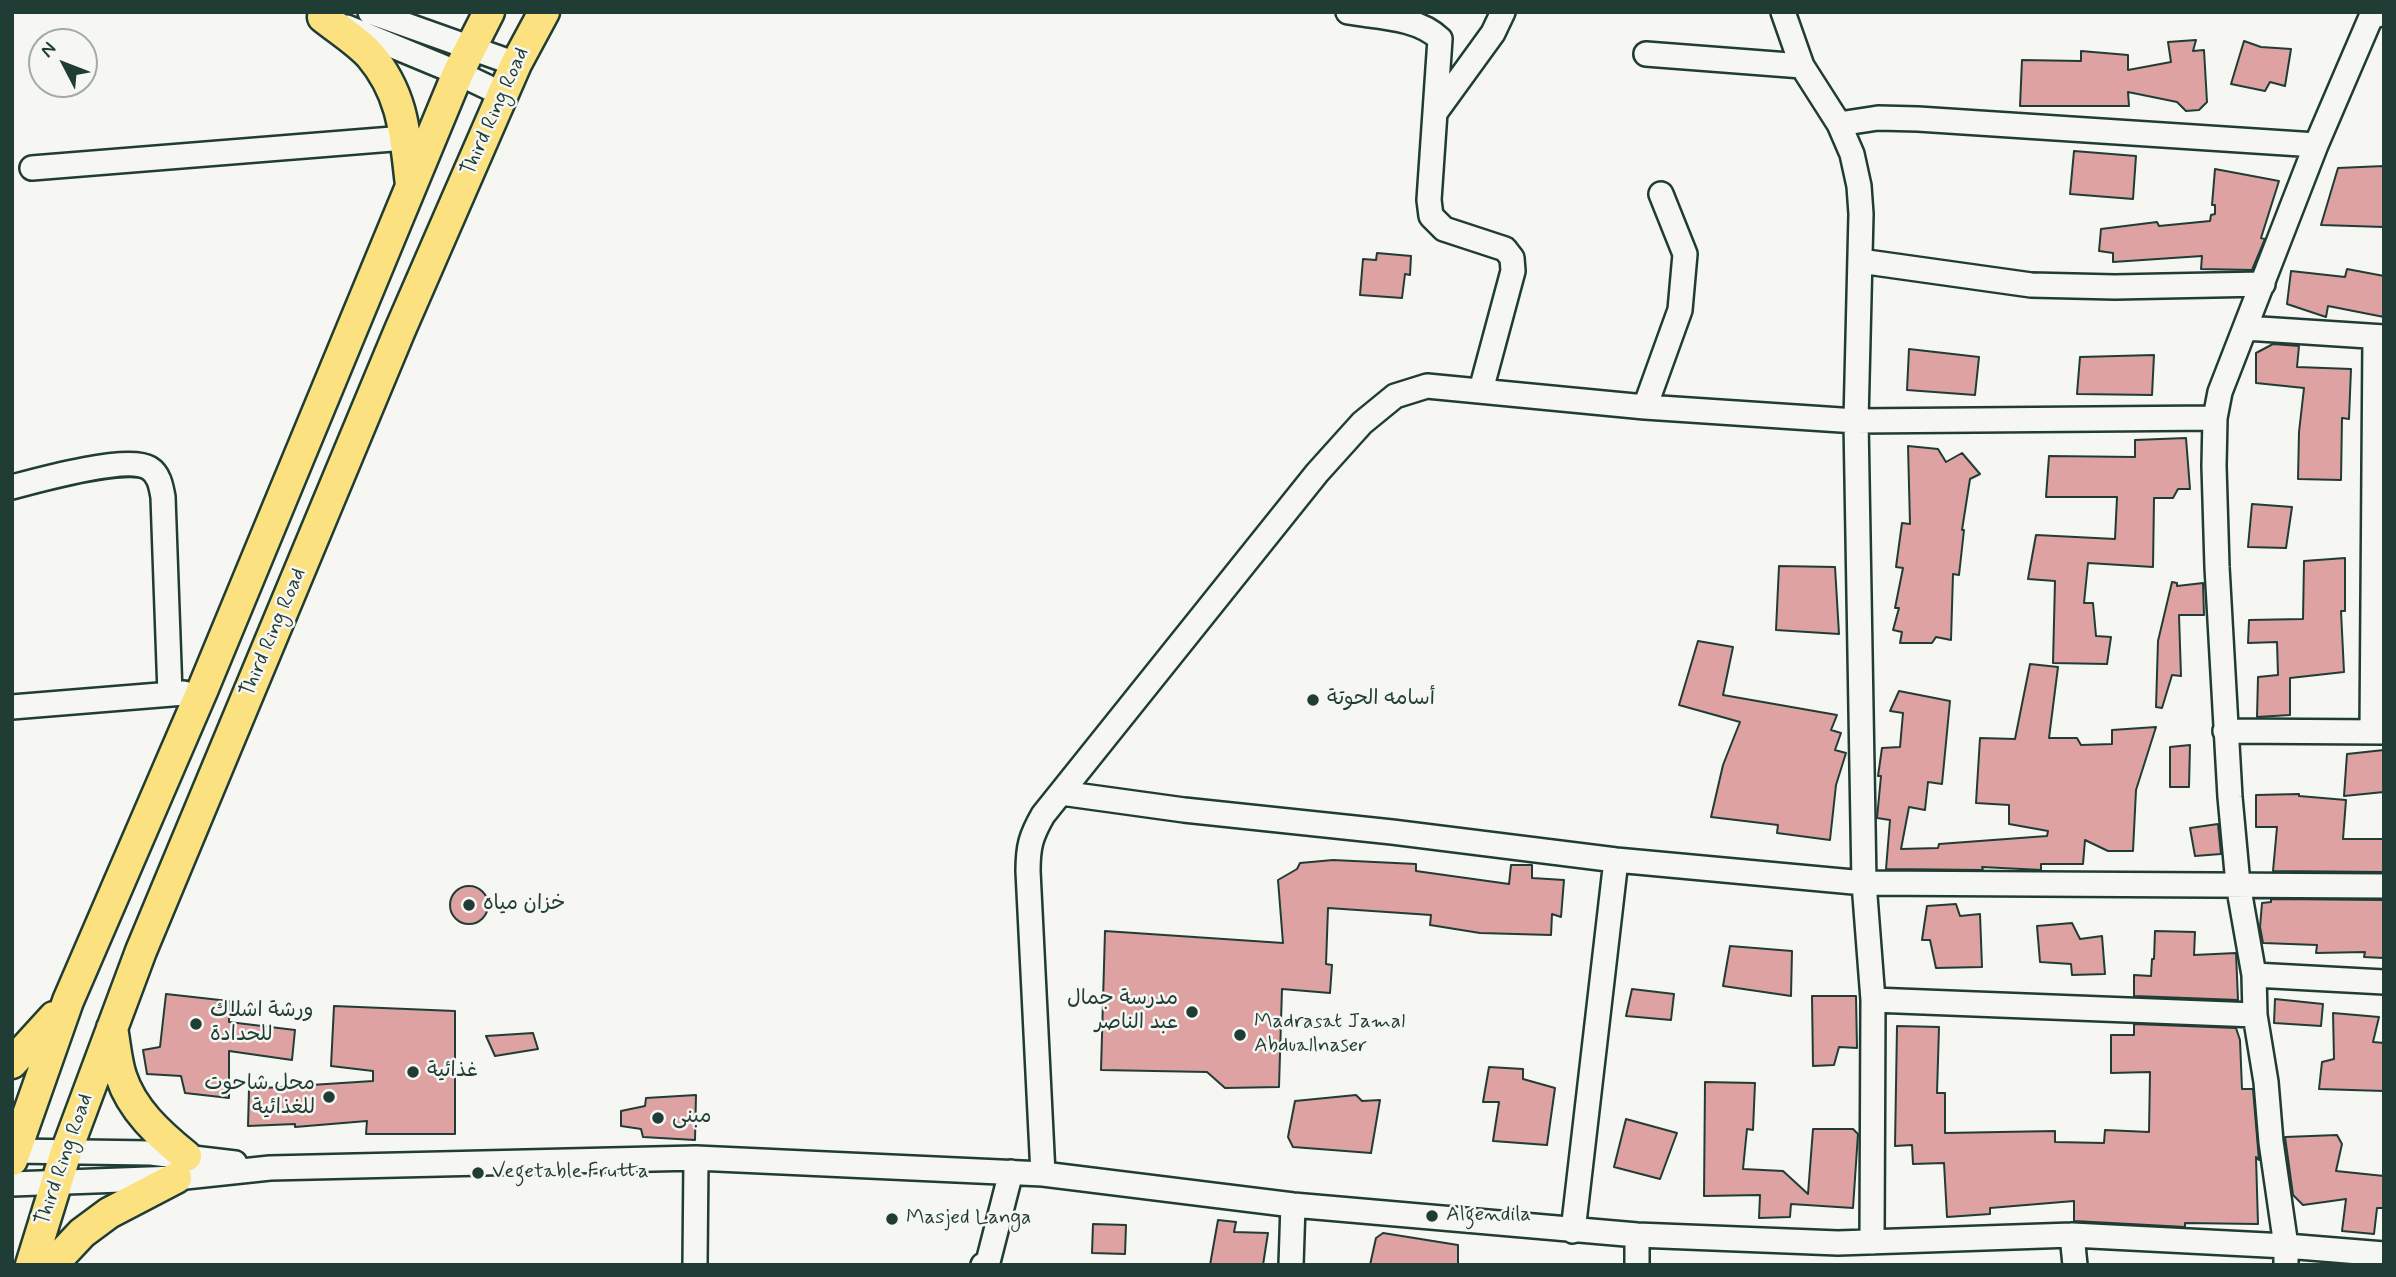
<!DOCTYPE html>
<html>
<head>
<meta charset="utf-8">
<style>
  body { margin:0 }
  #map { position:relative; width:2396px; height:1277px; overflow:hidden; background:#f6f6f2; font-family:Mynerve,sans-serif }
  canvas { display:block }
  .frame { position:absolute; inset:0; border:14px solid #1f3d34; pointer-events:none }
  .north { position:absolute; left:28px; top:28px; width:70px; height:70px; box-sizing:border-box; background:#f6f6f2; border:2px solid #a0aca6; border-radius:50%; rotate:312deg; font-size:19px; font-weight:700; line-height:28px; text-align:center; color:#1f3d34 }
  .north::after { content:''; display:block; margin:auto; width:24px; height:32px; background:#1f3d34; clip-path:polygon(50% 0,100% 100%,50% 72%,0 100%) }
</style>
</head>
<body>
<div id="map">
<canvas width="2396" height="1277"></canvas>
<div class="frame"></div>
<div class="north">N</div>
</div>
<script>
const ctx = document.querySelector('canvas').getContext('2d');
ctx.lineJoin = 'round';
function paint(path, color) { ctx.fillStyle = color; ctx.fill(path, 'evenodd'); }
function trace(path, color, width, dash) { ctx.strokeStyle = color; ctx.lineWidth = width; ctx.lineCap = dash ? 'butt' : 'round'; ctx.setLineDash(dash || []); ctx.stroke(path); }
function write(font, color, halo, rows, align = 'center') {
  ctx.font = font + ' Mynerve,"Playpen Sans Arabic",sans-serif'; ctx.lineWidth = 5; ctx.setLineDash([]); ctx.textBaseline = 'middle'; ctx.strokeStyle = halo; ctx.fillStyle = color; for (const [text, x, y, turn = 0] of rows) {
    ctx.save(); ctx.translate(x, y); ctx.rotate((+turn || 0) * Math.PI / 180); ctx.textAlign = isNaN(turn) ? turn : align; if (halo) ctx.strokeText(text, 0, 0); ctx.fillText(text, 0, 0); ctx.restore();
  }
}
const building = new Path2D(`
  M2196 40 2193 51 2204 50 2207 102 2199 110 2186 111 2177 102 2128 92 2129 106H2020L2022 60 2081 61V51L2128 55V70L2171 62 2168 42Z
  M2244 41 2261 47 2291 49 2285 86 2270 82 2265 91 2231 84Z
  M2074 151 2136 156 2133 199 2070 194Z
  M2384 166V227L2321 225 2338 168Z
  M2215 169 2279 181 2261 238 2265 239 2252 270 2201 269 2202 256 2113 262V253L2099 251 2101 229 2157 222 2159 226 2210 221 2211 215 2215 214V205H2212Z
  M1377 253 1411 256 1410 275 1405 274 1402 298 1360 295 1363 259 1376 260Z
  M2347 269 2384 276V317L2328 306 2326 317 2287 304 2291 271 2345 277Z
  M2273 344 2299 346 2297 367 2351 369 2349 419 2342 418 2341 480 2298 479 2299 432 2304 388 2256 383V353Z
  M1909 349 1979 357 1975 395 1907 390Z
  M2154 355 2152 395 2077 394 2080 357Z
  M2186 438 2190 489H2178L2173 498H2154L2153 567 2088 563 2084 603H2093L2096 636 2111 637 2107 664 2053 663 2055 581 2028 579 2036 535 2115 539 2117 497H2046L2049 456 2135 457V440Z
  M1908 446 1938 449 1946 462 1962 453 1980 474 1970 479 1962 530H1964L1959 575 1953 574 1951 640 1936 637 1932 643H1900L1902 632 1893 630 1899 608H1895L1903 568 1896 567 1902 523 1910 524Z
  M2252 504 2292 507 2286 548 2248 547Z
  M2345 558V611H2341L2344 672 2290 678V715L2257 717 2258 677 2278 675 2277 642 2248 643 2249 620 2303 619 2304 561Z
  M1779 566 1835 567 1839 634 1776 630Z
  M2172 582 2177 583V586L2203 583 2204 615H2179L2181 676 2172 675 2162 708 2156 707 2158 641Z
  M1698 641 1733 647 1723 695 1837 715 1831 730 1841 733 1835 750 1846 753 1836 785 1830 840 1777 833 1778 825 1711 817 1723 765 1740 722 1679 705Z
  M2030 664 2058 667 2049 738H2077L2081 745 2112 744V730L2156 727 2136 790 2133 851H2108L2085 840 2083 864H2041V870L1982 867 1983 870 1886 869 1890 820 1877 818 1881 776H1878L1882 748 1900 747 1903 713 1890 711 1899 691 1950 701 1942 784 1928 782 1925 810 1909 807 1901 849 1938 848 1939 844 2047 836 2048 831 2009 824V805L1976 803 1980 738 2015 739Z
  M2190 745 2189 787H2170V747Z
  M2384 750V792L2344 796 2347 754Z
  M2299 794V796L2346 800 2343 839H2384V872L2273 871 2277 827H2256V795Z
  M2218 824 2221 854 2195 856 2190 828Z
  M1333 860 1416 864V871L1509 884 1511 865H1532V878L1564 880 1561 917 1552 914 1551 935 1480 933 1430 925 1431 915 1328 908 1326 964 1332 965 1330 993 1282 989 1279 1087 1225 1088 1207 1072 1101 1070 1105 931 1283 943 1278 880 1297 869 1300 863Z
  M450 905a19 19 0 1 1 38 0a19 19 0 1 1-38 0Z
  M2271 899 2384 900V958L2364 957 2365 952 2316 953 2317 945 2263 943 2260 927 2262 903 2271 902Z
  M1956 904 1960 916 1980 914 1982 967 1936 968 1930 940H1922L1927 906Z
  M2072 923 2080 939 2102 936 2105 974 2072 975 2071 964 2040 962 2037 926Z
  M2155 931 2195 932 2194 955 2236 953 2238 1000 2134 996V975L2151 976 2152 959H2154Z
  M1730 946 1792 951 1791 996 1723 986Z
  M1632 989 1674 994 1671 1020 1626 1016Z
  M166 994 229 1001V1022L295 1030 292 1060 229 1051V1098L185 1093 181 1076 147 1074 143 1050 160 1047Z
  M1812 996H1856L1857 1048 1839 1047 1834 1065 1813 1066Z
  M2275 999 2323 1004 2321 1026 2274 1023Z
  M334 1006 455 1011V1134H366L367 1121 295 1127V1124L248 1126 249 1089 373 1081V1071L331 1066Z
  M2333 1013 2379 1017 2373 1042 2384 1043V1091L2319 1089 2322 1062 2334 1059Z
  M2134 1024 2236 1028 2240 1040 2242 1089H2253L2259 1160 2256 1157 2258 1224 2185 1223V1227L2074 1221V1201L1990 1208V1214L1947 1217 1944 1163 1913 1164 1912 1145 1895 1146 1897 1026 1939 1027 1937 1093H1945V1133L2055 1131V1142L2104 1143 2105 1130 2149 1132 2150 1072 2111 1073V1035H2134Z
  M533 1033 538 1049 495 1056 486 1036Z
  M1489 1067 1523 1069V1079L1555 1088 1547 1145 1493 1141 1499 1102H1483Z
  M1705 1082 1755 1083 1753 1130 1747 1129 1743 1169 1783 1171 1808 1194 1813 1129H1853L1858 1134 1853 1208 1791 1204 1790 1217 1759 1218 1760 1195 1704 1196Z
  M696 1095 695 1140 643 1137 641 1129 621 1126V1111L645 1106 646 1098Z
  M1356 1095 1362 1101 1380 1100 1371 1153 1293 1147 1288 1137 1295 1101Z
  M1626 1119 1677 1133 1660 1179 1614 1167Z
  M2337 1135 2342 1144 2336 1171 2384 1176V1208H2377L2374 1234 2342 1231 2346 1199 2303 1205 2293 1195 2285 1137Z
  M1218 1220 1236 1222 1234 1232 1268 1233 1263 1265H1210Z
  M1093 1224 1126 1225 1125 1254 1092 1253Z
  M1383 1233 1458 1245V1265H1370L1376 1238Z`);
paint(building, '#dda2a1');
trace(building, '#1f3d34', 2);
const minor = new Path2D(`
  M370 12 516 64
  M1348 12C1377 17 1418 17 1440 39L1429 200 1431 216 1444 229 1505 249 1512 258 1513 271 1481 390
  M1783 12 1802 66 1839 124 1852 154 1859 186 1861 214 1856 421 1864 883 1873 1000 1872 1242
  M347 27 458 73 502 94
  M1646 54 1802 66
  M1435 113 1493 33 1503 12
  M1839 124 1878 118 1918 119 2316 145
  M32 168 405 138
  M1860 261 2031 285 2115 287 2263 284
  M2245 328 2384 337
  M1645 407 1680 310 1685 254 1661 194
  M12 487C38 480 128 455 149 468 159 474 161 486 163 497L170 694
  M12 707 184 693
  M2225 731 2384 732
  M2372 732 2375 337
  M1061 793 1184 810 1392 832 1616 860 1864 883 2384 886
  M2254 975 2384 982
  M1873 1000 2255 1015
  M12 1151 151 1153 235 1163
  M1043 1174 1028 871C1028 846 1031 836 1043 815L1317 473 1362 423 1395 396 1427 386 1645 407 1856 421 2215 418
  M12 1184 176 1178 270 1168 696 1158 1043 1174 1293 1205 1637 1235 1838 1243 2072 1235 2286 1246 2384 1254
  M1573 1231 1616 860
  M1637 1235V1265
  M2072 1235 2075 1265
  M695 1265 696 1158
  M983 1265 988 1262 1011 1172
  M1291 1265 1293 1205
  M2286 1265V1246L2271 1142 2266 1082 2255 1015 2254 975 2238 884 2230 797 2217 567 2214 466 2215 418 2220 392 2316 145 2371 17 2384 13`);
const major = new Path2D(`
  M323 17C338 29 357 41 370 55 404 95 405 135 411 185
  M112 1028C115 1044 116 1061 121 1076 132 1110 159 1134 186 1156
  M12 1063 54 1017
  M12 1160 68 1001 202 691 458 73 489 12
  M31 1265 66 1152 141 951 400 330 516 64 544 12
  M52 1265 82 1233 109 1213 176 1178`);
trace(minor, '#1f3d34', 28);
trace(major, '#1f3d34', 35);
trace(minor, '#f6f6f2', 23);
trace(major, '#fbe180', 30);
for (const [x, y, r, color] of [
  [1313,700,7,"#1f3d34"],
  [469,905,7,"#1f3d34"],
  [1192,1012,7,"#1f3d34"],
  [196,1024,7,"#1f3d34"],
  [1240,1035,7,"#1f3d34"],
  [413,1072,7,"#1f3d34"],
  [329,1097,7,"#1f3d34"],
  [658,1118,7,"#1f3d34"],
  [478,1173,7,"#1f3d34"],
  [1432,1216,7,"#1f3d34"],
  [892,1219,7,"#1f3d34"]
]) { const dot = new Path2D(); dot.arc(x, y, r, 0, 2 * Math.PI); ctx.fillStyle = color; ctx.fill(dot); trace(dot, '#f6f6f2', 2.5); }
write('21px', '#1f3d34', '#f6f6f2', [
  ["Third Ring Road",496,112,-66],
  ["Third Ring Road",274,633,-67],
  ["Third Ring Road",65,1160,-71]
]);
write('21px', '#1f3d34', '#f6f6f2', [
  ["أسامه الحوتة",1327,700],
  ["خزان مياه",483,905],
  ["مدرسة جمال",1178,1000,"right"],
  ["عبد الناصر",1178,1024,"right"],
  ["ورشة اشلاك",210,1012],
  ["للحدادة",210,1036],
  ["Madrasat Jamal",1254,1023],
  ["Abduallnaser",1254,1047],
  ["غذائية",427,1072],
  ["محل شاحوت",315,1085,"right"],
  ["للغذائية",315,1109,"right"],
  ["مبنى",672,1118],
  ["Vegetable Frutta",492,1173],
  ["Algendila",1446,1216],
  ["Masjed Langa",906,1219]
], 'left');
</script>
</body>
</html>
